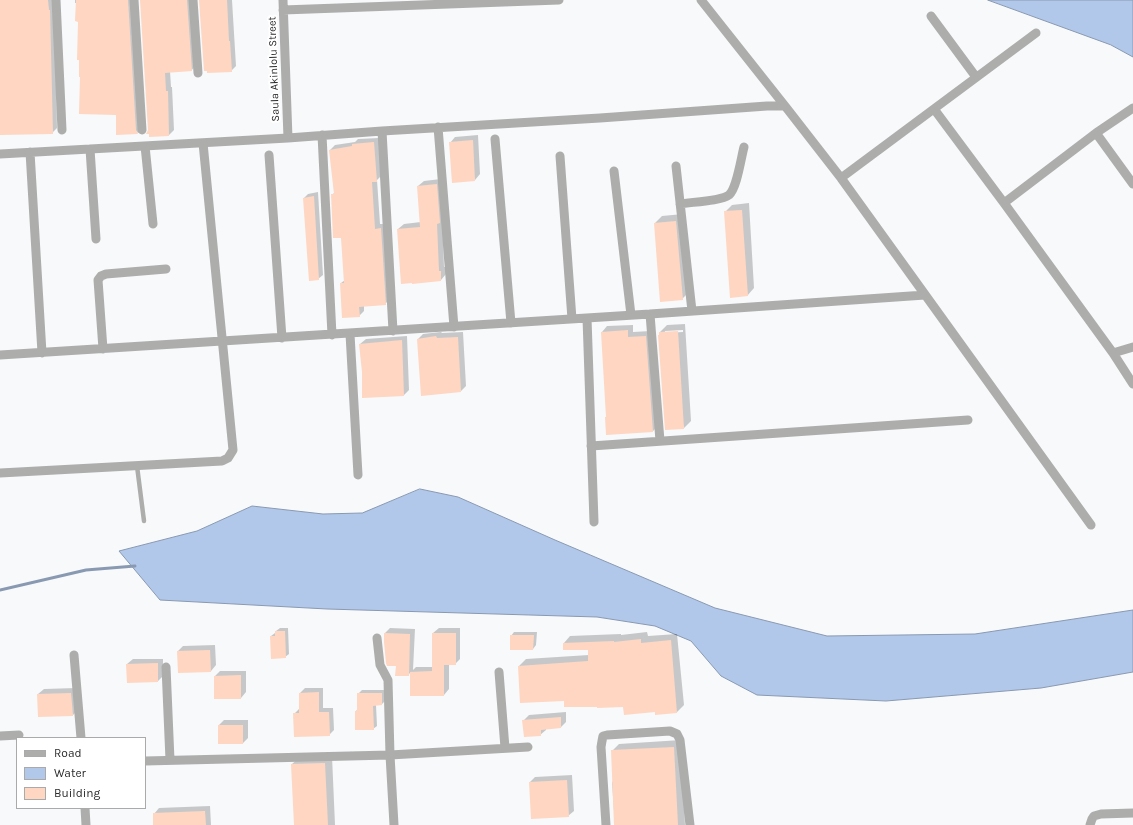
<!DOCTYPE html>
<html>
<head>
<meta charset="utf-8">
<style>
  body { margin:0 }
  #map { position:relative; width:1133px; height:825px; overflow:hidden; background:#f8f9fb; font-family:Karla,sans-serif }
  canvas { display:block }
  .legend { position:absolute; left:16px; top:737px; width:130px; height:72px; box-sizing:border-box; background:#fff; border:1px solid #aaaaab; margin:0; padding:5px 7px; list-style:none; font-size:12px; color:#2b2b2c }
  .legend li { display:flex; align-items:center; gap:8px; height:20px }
  .legend b { width:20px; border:1px solid #aaaaab }
</style>
</head>
<body>
<div id="map">
<canvas width="1133" height="825"></canvas>
<ul class="legend">
<li><b style="height:5px;background:#adadac"></b>Road</li>
<li><b style="height:11px;background:#b1c8ea"></b>Water</li>
<li><b style="height:11px;background:#fed6c1"></b>Building</li>
</ul>
</div>
<script>
const ctx = document.querySelector('canvas').getContext('2d');
ctx.lineJoin = 'round';
function paint(path, color) { ctx.fillStyle = color; ctx.fill(path, 'evenodd'); }
function trace(path, color, width, dash) { ctx.strokeStyle = color; ctx.lineWidth = width; ctx.lineCap = dash ? 'butt' : 'round'; ctx.setLineDash(dash || []); ctx.stroke(path); }
function write(font, color, halo, rows, align = 'center') {
  ctx.font = font + ' Karla,sans-serif'; ctx.lineWidth = 4; ctx.setLineDash([]); ctx.textBaseline = 'middle'; ctx.strokeStyle = halo; ctx.fillStyle = color; for (const [text, x, y, turn = 0] of rows) {
    ctx.save(); ctx.translate(x, y); ctx.rotate((+turn || 0) * Math.PI / 180); ctx.textAlign = isNaN(turn) ? turn : align; if (halo) ctx.strokeText(text, 0, 0); ctx.fillText(text, 0, 0); ctx.restore();
  }
}
const water = new Path2D(`
  M988 0H1133V57L1111 45Z
  M420 489 458 497 555 540 715 608 827 636 975 634 1133 610V672L1041 688 886 701 757 695 721 676 691 641 655 626 597 617 327 609 160 600 119 551 197 531 252 506 323 514 362 513Z`);
paint(water, '#b1c8ea');
trace(water, '#8999b1', 1);
paint(new Path2D(`
  M0 0H53L55 6 57 128 52 133 0 134Z
  M75 0H133L143 129 138 133 81 76 79 21 77 3H75Z
  M141 0H192L196 65 191 71H170L171 87H172L174 130 169 135 150 136Z
  M200 0H232L236 66 231 71Z
  M478 135 480 174 475 180 450 143 455 137Z
  M379 138 381 176 377 180 380 224H386L390 299 385 304 364 306V311L359 316 341 283 345 280 342 236 332 195 335 192 330 150 335 145 355 142 358 139Z
  M441 179 444 267H446V274L441 280 398 229 404 224 421 222 418 186 424 181Z
  M318 192 323 275 318 279 304 198 308 194Z
  M749 203 754 288 747 296 725 212 732 205Z
  M683 214 689 292 682 299 655 223 662 216Z
  M685 324 691 421 684 428 660 332 667 325ZM683 330V332L665 333V331Z
  M633 325V332L651 331 659 425 653 431 607 417 602 332 607 326Z
  M441 332 442 333 463 332 466 386 461 391 418 339 423 334Z
  M407 336 409 390 404 395 363 397V372L360 344 366 339Z
  M280 628H288L289 654 285 657 271 636 275 633H276V631Z
  M390 628 415 629 413 670 416 667H433V633L439 628H460V659L455 664H449V689L444 695 411 672 408 675 397 665 385 633Z
  M514 632H537L536 645 533 649 511 636Z
  M647 632 648 636 677 634 684 705 677 712 656 714V711L624 706 565 700 519 666 526 659 589 655V649L564 643 570 636 621 634V635Z
  M215 645 216 665 211 671 178 651 183 646Z
  M133 659H163V676L158 681 127 664Z
  M220 671H246V692L241 698 215 676Z
  M76 688 78 710 73 715 38 694 44 689Z
  M305 688H323V708H333L334 730 329 735 294 714 299 709H300V693Z
  M362 690H385V701L382 704 376 705 377 726 373 729 356 711 358 709V694Z
  M566 712V722L561 727 546 728V730L540 735 524 720 529 715Z
  M224 720H248V738L243 743H219V725Z
  M681 740 685 825H615L612 783 613 781 612 751 619 744Z
  M332 756 335 825H295L292 764 300 757Z
  M572 775 574 811 568 816 530 782 535 777Z
  M210 806 211 825H154V814L159 808Z`), '#0003');
trace(new Path2D(`
  M0 590 86 570 135 566`), '#8999b1', 3);
paint(new Path2D(`
  M0 0H48L49 10H50L53 134 0 135Z
  M76 0H128L136 130 138 134 116 135V115L79 114 80 77H79V60H77L78 22 75 21Z
  M140 0H187L192 71 165 73 166 91H168L169 136 149 137V134H146L148 130Z
  M199 0H227L229 41H230L232 72 207 73V71H204Z
  M473 140 475 181 452 183 449 142Z
  M374 142 377 182H372L375 229 381 228 386 305 359 307 360 317 342 318 340 283H344L341 238H333L331 194H334L329 150 352 146V144Z
  M437 184 440 223 437 224 439 271H441V281L412 284V283L401 284 397 229 420 227 417 186Z
  M314 196 319 280 309 281 303 198Z
  M742 210 748 296 730 298 724 211Z
  M676 221 683 300 660 302 654 223Z
  M628 330V337L646 336 653 432 606 435 605 417H606L601 332Z
  M678 331 684 429 665 430 658 335H659V332Z
  M436 336 437 338 458 337 461 392 421 396 417 339Z
  M402 340 404 396 362 398V372L359 344Z
  M275 631H285L286 658 271 659 270 636H275Z
  M384 633 410 634 409 676H395L396 666H387L386 663 384 642Z
  M432 633H456V665H444V696H410V672L432 671Z
  M510 635H534L533 650H510Z
  M641 639V643L671 640 677 713 655 715V712L624 715 623 707 597 708V707H564V701L520 703 518 666 588 661V650H563V643L614 641V642Z
  M210 650 211 672 178 673 177 651Z
  M158 663V682L127 683 126 664Z
  M241 675V699H214V676Z
  M319 692V712H329L330 736 294 737 293 713H299V693Z
  M71 693 73 716 38 717 37 694Z
  M357 693H382V705L373 706 374 730H355V711H357Z
  M561 717V728L541 730V736L524 737 522 720Z
  M218 725H243V744H218Z
  M674 747 678 825H614L611 750Z
  M325 763 328 825H294L291 764Z
  M567 780 569 817 531 819 529 782Z
  M205 811 206 825H153V813Z`), '#fed6c1');
trace(new Path2D(`
  M137 466 144 521`), '#adadac', 4.5);
trace(new Path2D(`
  M56 0 62 130
  M134 0 142 130
  M193 0 198 73
  M283 0 288 138
  M701 0 785 106
  M283 10 559 0
  M931 16 976 77
  M934 109 1004 203 1113 353 1133 347
  M438 127 454 327
  M382 131 393 331
  M1096 133 1133 108
  M322 135 332 335
  M495 139 511 323
  M145 146 153 224
  M90 149 96 239
  M30 152 42 353
  M0 154 288 138 382 131 600 118 767 106H785L841 178 1091 525
  M269 155 282 338
  M560 156 572 319
  M676 166 692 311
  M614 171 631 315
  M841 178 1036 33
  M1004 203 1096 133 1133 184
  M680 204C691 202 721 201 729 195 737 188 741 158 744 147
  M650 314 660 441
  M587 318 594 522
  M350 334 358 475
  M103 349 98 280 101 276 106 274 166 269
  M1113 353 1133 384
  M0 355 650 314 925 295
  M591 446 968 420
  M0 473 222 461 228 458 233 450 203 143
  M377 638 380 665 388 680 390 755 394 825
  M74 655 81 738
  M166 667 170 760
  M499 672 505 748
  M0 736 19 735
  M145 761 390 755 528 747
  M85 808 86 825
  M606 825 601 747 602 741 603 736 607 735 670 731 677 734 680 740 690 825
  M1090 825 1092 819 1094 816 1101 814 1133 813`), '#adadac', 9);
write('11px', '#2b2b2c', '#fff', [
  ["Saula Akinlolu Street",274,69,-92]
]);
</script>
</body>
</html>
